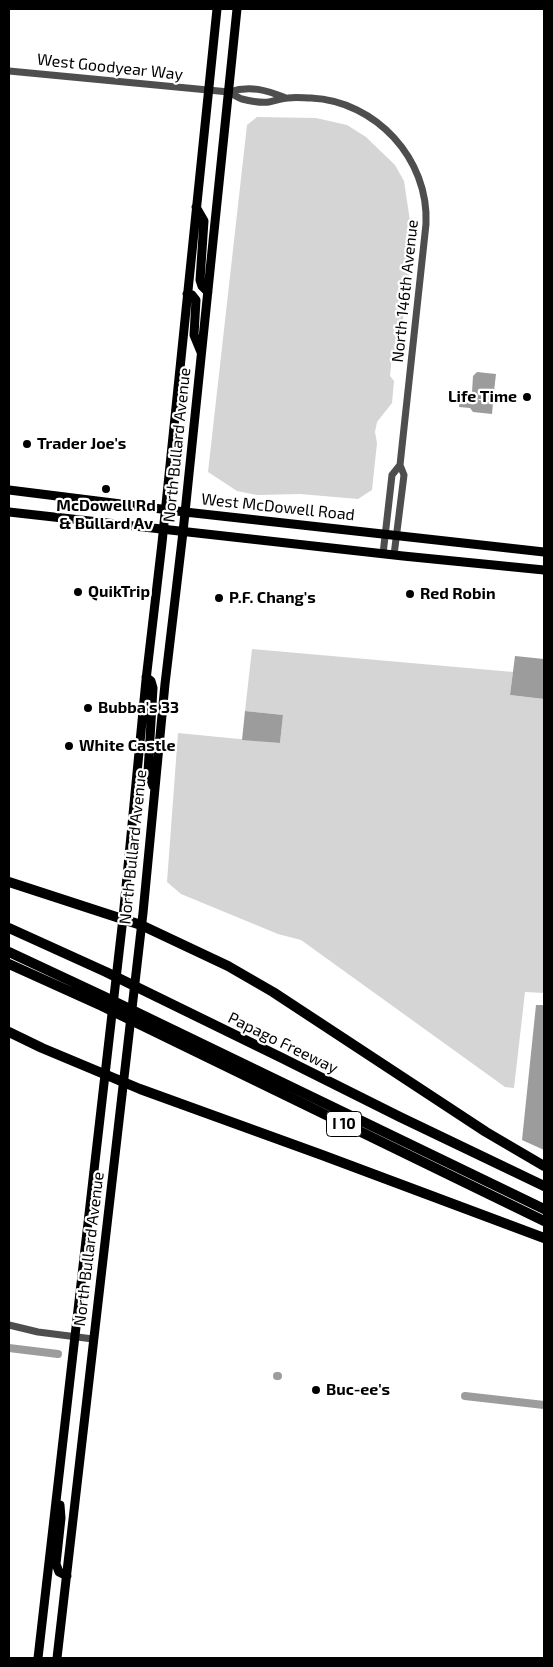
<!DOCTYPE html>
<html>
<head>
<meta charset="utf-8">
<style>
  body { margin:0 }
  #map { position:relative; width:553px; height:1667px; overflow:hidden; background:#fff; font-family:"Exo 2",sans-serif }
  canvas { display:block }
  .frame { position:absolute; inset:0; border:10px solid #000; pointer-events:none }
</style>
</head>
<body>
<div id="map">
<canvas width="553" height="1667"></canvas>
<div class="frame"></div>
</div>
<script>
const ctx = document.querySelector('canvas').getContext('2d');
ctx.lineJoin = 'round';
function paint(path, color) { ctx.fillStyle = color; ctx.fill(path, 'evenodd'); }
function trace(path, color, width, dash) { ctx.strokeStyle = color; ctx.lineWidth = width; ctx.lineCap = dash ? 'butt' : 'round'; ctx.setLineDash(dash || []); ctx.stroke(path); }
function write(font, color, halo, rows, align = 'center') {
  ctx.font = font + ' "Exo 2",sans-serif'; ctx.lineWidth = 4.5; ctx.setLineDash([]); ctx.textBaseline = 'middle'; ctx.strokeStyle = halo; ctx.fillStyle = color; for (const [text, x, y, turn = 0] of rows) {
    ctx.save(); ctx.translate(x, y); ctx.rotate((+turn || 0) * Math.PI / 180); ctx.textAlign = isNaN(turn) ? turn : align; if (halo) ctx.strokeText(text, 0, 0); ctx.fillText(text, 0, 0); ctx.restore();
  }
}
paint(new Path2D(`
  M257 117 316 118 347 125 366 137 395 165 404 181 410 221V271L399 345 392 354 390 376 394 381 392 403 377 422 375 432 377 443 372 490 358 499 300 494 257 495 237 491 208 472 247 125Z
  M252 649 513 672 510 695 544 699V993L525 992 514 1088 505 1087 301 940 278 934 181 894 167 882 178 733 280 743 283 715 245 711Z`), '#d5d5d5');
paint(new Path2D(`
  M477 372 496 374 493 400 479 399 478 400 493 402 492 414 473 412 470 408 459 407 460 392 470 393 472 392 473 376Z
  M515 656 544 659V699L510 695Z
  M245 711 283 715 280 743 242 740Z
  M536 1005H544V1150L522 1140Z`), '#9c9c9c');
trace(new Path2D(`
  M9 1348 58 1354
  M277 1376H278
  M465 1396 544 1405`), '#9c9c9c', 8);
trace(new Path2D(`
  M9 71 229 92C250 85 266 90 286 98
  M229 92C233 94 238 98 242 99 250 101 262 103 269 102 276 101 282 98 288 98 296 97 304 98 311 98 376 101 429 159 426 224L400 465 404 475 394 555
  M383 554 392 475 400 465
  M9 1325 38 1332 93 1339`), '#4e4e4e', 7);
trace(new Path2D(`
  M196 207 204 221 200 280 202 286 208 292
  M187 294 192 295 196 300 194 335 201 352
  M9 490 185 512 544 552
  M9 512 403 556 544 570
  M146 677 151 681 153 688 148 772 153 786
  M60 1505 61 1518 56 1564 59 1572 67 1576
  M38 1658 123 918 146 680 162 543 217 9
  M57 1658 143 913 165 684 183 532 237 9`), '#000', 9);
trace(new Path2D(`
  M9 882 141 925 228 966 273 992 486 1132 544 1166
  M9 928 106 972 282 1058 400 1117 544 1186
  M9 952 103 996 544 1209
  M9 964 102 1006 544 1221
  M9 1032 42 1048 140 1089 322 1155 544 1238`), '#000', 10);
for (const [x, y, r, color] of [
  [527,397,5,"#000"],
  [27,444,5,"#000"],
  [106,489,5,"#000"],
  [78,592,5,"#000"],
  [410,594,5,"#000"],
  [219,598,5,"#000"],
  [88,708,5,"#000"],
  [69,746,5,"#000"],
  [316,1390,5,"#000"]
]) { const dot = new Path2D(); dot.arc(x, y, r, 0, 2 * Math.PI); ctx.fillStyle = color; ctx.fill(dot); trace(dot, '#fff', 2); }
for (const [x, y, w] of [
  [344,1124,35]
]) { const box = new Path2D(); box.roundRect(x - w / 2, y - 12.5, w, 25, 4); ctx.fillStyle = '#fff'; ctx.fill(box); trace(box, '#000', 1); }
write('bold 15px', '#000', null, [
  ["I 10",344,1124]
]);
write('16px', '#000', '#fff', [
  ["West Goodyear Way",110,67,6],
  ["North 146th Avenue",405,291,-84],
  ["North Bullard Avenue",177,445,-84],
  ["West McDowell Road",278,507,6],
  ["North Bullard Avenue",133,847,-84],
  ["Papago Freeway",283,1043,26],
  ["North Bullard Avenue",89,1249,-83]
]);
write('bold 16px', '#000', '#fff', [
  ["Life Time",517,397,"right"],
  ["Trader Joe's",37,444],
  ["McDowell Rd",106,506,"center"],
  ["& Bullard Av",106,524,"center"],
  ["QuikTrip",88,592],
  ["Red Robin",420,594],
  ["P.F. Chang's",229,598],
  ["Bubba's 33",98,708],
  ["White Castle",79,746],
  ["Buc-ee's",326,1390]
], 'left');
</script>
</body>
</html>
